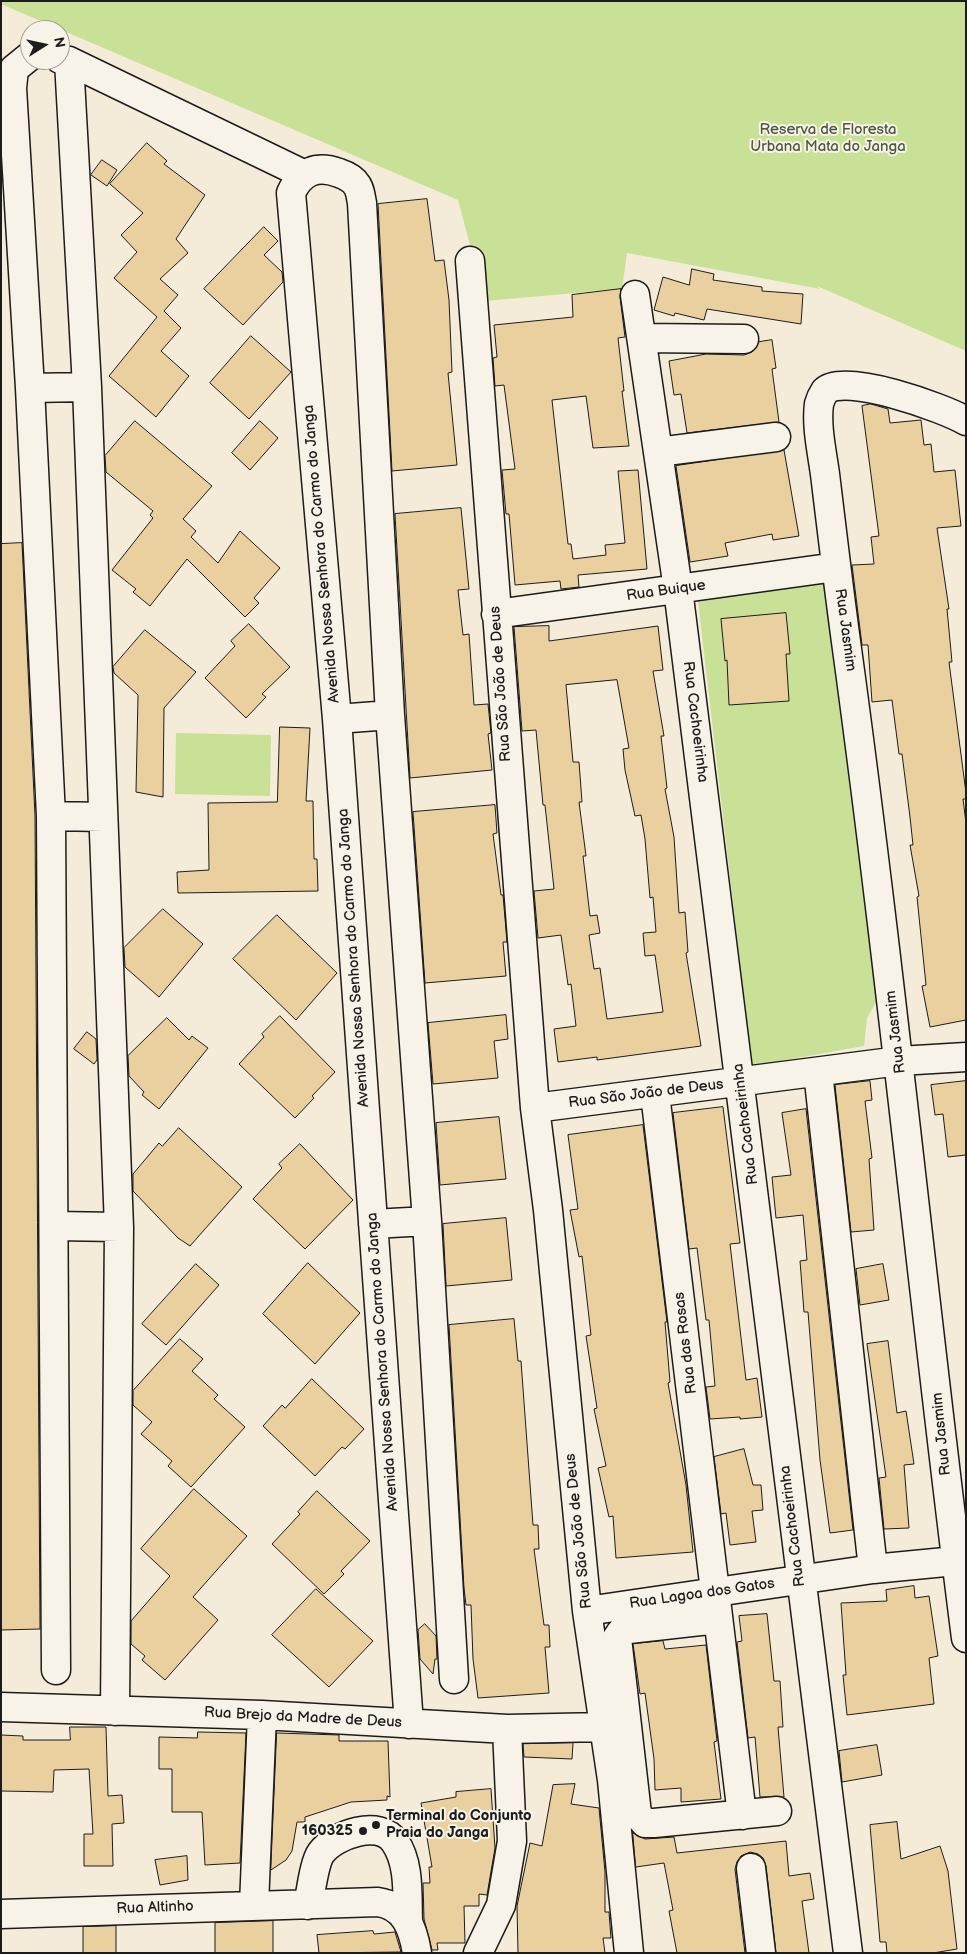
<!DOCTYPE html>
<html>
<head>
<meta charset="utf-8">
<style>
  body { margin:0 }
  #map { position:relative; width:967px; height:1954px; overflow:hidden; background:#f4ecd9; font-family:"Balsamiq Sans",sans-serif }
  canvas { display:block }
  .frame { position:absolute; inset:0; border:2px solid #1c1c1c; pointer-events:none }
  .north { position:absolute; left:20px; top:20px; width:50px; height:50px; box-sizing:border-box; background:#f7f3e8; border:1px solid #9f9d96; border-radius:50%; rotate:80deg; font-size:14px; font-weight:700; line-height:20px; text-align:center; color:#1c1c1c }
  .north::after { content:''; display:block; margin:auto; width:18px; height:22px; background:#1c1c1c; clip-path:polygon(50% 0,100% 100%,50% 72%,0 100%) }
</style>
</head>
<body>
<div id="map">
<canvas width="967" height="1954"></canvas>
<div class="frame"></div>
<div class="north">N</div>
</div>
<script>
const ctx = document.querySelector('canvas').getContext('2d');
ctx.lineJoin = 'round';
function paint(path, color) { ctx.fillStyle = color; ctx.fill(path, 'evenodd'); }
function trace(path, color, width, dash) { ctx.strokeStyle = color; ctx.lineWidth = width; ctx.lineCap = dash ? 'butt' : 'round'; ctx.setLineDash(dash || []); ctx.stroke(path); }
function write(font, color, halo, rows, align = 'center') {
  ctx.font = font + ' "Balsamiq Sans",sans-serif'; ctx.lineWidth = 4; ctx.setLineDash([]); ctx.textBaseline = 'middle'; ctx.strokeStyle = halo; ctx.fillStyle = color; for (const [text, x, y, turn = 0] of rows) {
    ctx.save(); ctx.translate(x, y); ctx.rotate((+turn || 0) * Math.PI / 180); ctx.textAlign = isNaN(turn) ? turn : align; if (halo) ctx.strokeText(text, 0, 0); ctx.fillText(text, 0, 0); ctx.restore();
  }
}
paint(new Path2D(`
  M1 1H966V351L817 286 820 289 627 253 622 289 485 301 458 200 1 4Z
  M827 578 881 994 867 1018 864 1046 752 1066 698 601Z
  M176 733 271 735 270 796 175 794Z`), '#c8e197');
const building = new Path2D(`
  M147 143 167 161 164 164 205 195 176 239 188 253 160 279 178 295 164 311 181 328 161 351 189 376 156 417 109 376 157 317 114 278 137 252 121 235 143 213 110 184Z
  M102 160 117 170 107 186 91 175Z
  M427 199 435 261 444 260 449 300 452 372 448 373 457 465 392 471 378 204Z
  M264 227 278 241 264 255 282 272 283 282 243 325 204 289Z
  M692 269 714 274 713 280 762 287V291L803 294 801 324 707 309 704 320 675 313 674 316 654 310 663 277 689 285Z
  M621 289 620 297 625 337 618 338 624 391H622L629 446 593 448 586 396 552 400 568 544H571L573 559 606 555 605 545 625 543 618 471 638 470 647 569 578 575 579 587 561 589 560 581 515 585 509 514H506L502 470 515 469 504 385 495 386 493 358 497 357 494 325 573 317 572 295Z
  M251 336 291 372 249 419 210 383Z
  M772 340 776 368 772 369 779 422 687 433 681 394 674 395 669 361 706 354 744 355 752 352 759 342Z
  M871 404 888 409 890 423 921 420 924 445 931 444 934 472 955 470 961 526 937 528 949 609H947L952 662H949L966 793V799H963L966 823V1020L930 1027 922 986 926 985 917 897 919 896 910 845H913L910 817 902 754H899L892 700 872 702 868 645H862L852 565 874 564 871 537 879 536 862 406Z
  M135 421 212 486 183 519 196 531 191 537 218 563 240 531 280 568 254 598 259 603 245 617 187 559 150 606 133 592 136 589 112 570 153 518 150 515 153 511 106 472 105 456Z
  M260 421 278 438 250 470 232 453Z
  M784 450 799 536 773 540 772 534 725 543 728 556 690 562 676 466Z
  M461 508 469 589 458 590 463 635 469 634 474 705 488 704 491 733 488 734 492 770 410 778 395 514Z
  M22 543 35 816 40 1629 1 1630V544Z
  M786 613 790 654H786L789 701 729 705 727 660 725 661 721 619Z
  M249 624 290 667 262 694 266 697 246 718 205 678 235 646 231 641Z
  M549 626V641L658 626 663 670 653 671 664 736H661L667 788 665 789 674 837 679 913 685 912 688 952 686 953 701 1046 597 1060V1057L558 1062 554 1029 576 1026 571 984 568 985 561 935 538 938 534 891 554 889 545 805H543L536 730 522 731 514 627ZM617 680 629 748 623 749 625 770 635 816 641 815 645 839 650 898 653 897 656 932 643 933 645 956 655 955 663 1012 607 1019 600 968 594 969 589 935 600 933 597 915 590 916 583 856H586L579 802H582L579 762H573L566 685Z
  M145 630 196 672 164 708 163 797 136 792 138 695 114 673 113 667Z
  M280 727 310 728 306 801H313L314 859H317L318 891 178 893 177 872 209 870 208 803 277 802Z
  M495 805 497 833 493 834 501 895H503L507 942H503L506 976 425 983 413 812Z
  M163 909 203 944 159 997 125 967 124 948Z
  M277 915 337 973 296 1020 233 959Z
  M506 1015 508 1039 494 1041 498 1078 433 1084 428 1023Z
  M280 1016 335 1072 312 1096 314 1098 295 1118 239 1064 264 1037 262 1034Z
  M167 1018 189 1040 192 1036 208 1048 159 1109 142 1095 144 1092 129 1076 128 1056Z
  M87 1032 96 1039 97 1060 94 1064 74 1049Z
  M870 1081 872 1100 865 1101 872 1158 869 1159 874 1230 851 1232 835 1085Z
  M966 1081V1155L948 1157 943 1114 935 1115 931 1085Z
  M723 1107 740 1243 730 1244 746 1380 757 1378 762 1417 740 1419V1417L710 1419 706 1387 715 1386 709 1320H706L697 1248 689 1249 673 1113Z
  M806 1109 853 1530 830 1533 820 1460 808 1312H804L800 1261 807 1260 803 1215 776 1218 772 1177 791 1175 782 1113Z
  M499 1117 506 1179 440 1185 436 1123Z
  M643 1125 667 1322H665L670 1382 668 1383 686 1485 693 1552 616 1558 613 1516 609 1517 598 1468 606 1466 594 1409 597 1408 586 1336 591 1335 582 1256 579 1257 570 1210 578 1209 568 1135Z
  M179 1128 242 1187 190 1246 178 1238 133 1191V1174L159 1143 162 1146Z
  M300 1144 353 1200 305 1249 253 1199 282 1168 279 1164Z
  M506 1218 512 1280 446 1286 443 1224Z
  M308 1263 360 1313 315 1364 263 1314Z
  M196 1264 219 1285 166 1345 142 1324Z
  M883 1264 889 1300 860 1305 856 1269Z
  M514 1319 518 1361H521L533 1525H538L539 1549H534L544 1625H549L550 1647H545L549 1693 478 1698 473 1659 471 1605H466L464 1588 449 1325Z
  M180 1339 203 1359 192 1371 218 1395 214 1399 245 1427 191 1487 168 1466 172 1461 141 1434 152 1422 133 1405V1391Z
  M888 1341 897 1413 906 1411 914 1464 904 1465 909 1528 884 1529 879 1478 886 1477 867 1344Z
  M312 1379 364 1429 345 1449 342 1447 315 1476 263 1426 282 1405 285 1408Z
  M744 1449 753 1485H761L763 1510 752 1511 756 1542 730 1545 726 1513 721 1514 714 1457Z
  M194 1489 247 1536 193 1597 218 1620 165 1680 142 1660 145 1656 131 1644V1621L170 1576 141 1549Z
  M317 1491 370 1541 341 1571 344 1574 324 1594 272 1544 300 1514 298 1512Z
  M914 1586 915 1598 929 1596 938 1656 929 1658 934 1704 847 1715 843 1675H846L841 1603 887 1601 886 1590Z
  M316 1589 373 1641 329 1687 272 1635Z
  M767 1614 774 1681H780L783 1727H778L784 1797H760L755 1737 748 1738 737 1642 742 1641 739 1616Z
  M425 1624 436 1636 437 1659H435L433 1674 420 1659 418 1630Z
  M663 1641 665 1649 706 1645 717 1741 714 1742 721 1799 681 1802V1788L655 1790 654 1759 645 1693 640 1694 633 1644Z
  M70 1727H106L108 1796 122 1795 124 1823 112 1824 113 1866H84V1834H93L89 1769 54 1770 53 1792 1 1791V1735L23 1736V1740H70Z
  M198 1732 246 1733 240 1863 205 1865 202 1812H172V1769H159V1737L197 1738Z
  M277 1733 339 1735V1741H388L390 1797 387 1796V1800L351 1802 305 1817V1822H297L292 1851 286 1860 271 1870Z
  M573 1743 572 1759 524 1757 523 1744Z
  M877 1745 882 1775 842 1782 839 1751Z
  M575 1784 571 1804 599 1808 605 1872V1912H609L611 1938H603L605 1953H518L517 1906 530 1843 542 1846 553 1785Z
  M491 1789 495 1848 487 1895 479 1894V1906H464L465 1943H437L438 1950H432L424 1919 423 1883H430L429 1867H432L421 1803 456 1797V1792Z
  M897 1822 901 1859 940 1846 948 1871 957 1949 933 1953H887L886 1942H880L870 1825Z
  M633 1833 645 1839 674 1837 677 1853 786 1841 789 1876 810 1873 814 1899 802 1901 809 1953H776L766 1866 763 1858 758 1854 750 1852 741 1856 737 1862 735 1869 745 1953H677L669 1911 673 1910 664 1863 636 1867Z
  M187 1856 188 1880 160 1885 155 1860Z
  M273 1921V1953H215V1923Z
  M116 1926V1953H83V1927Z
  M373 1931 374 1934 395 1932 401 1952 319 1953 317 1935Z`);
paint(building, '#eacf9f');
trace(building, '#1c1c1c', 1);
const minor = new Path2D(`
  M30 56 14 69 12 88 30 388 51 816 56 1670
  M60 59 69 61 303 174
  M69 61 87 387 119 1227 115 1711
  M470 261 535 1108 548 1210 587 1611 612 1780 629 1953
  M635 295 678 589 848 1953
  M642 338 744 339
  M30 388 87 387
  M966 421C944 408 844 372 825 391 823 394 820 400 819 404 816 426 822 452 825 474 832 532 839 591 847 649 892 978 924 1309 966 1638
  M658 452 776 437
  M496 614 836 567
  M337 719 390 715
  M51 816 103 817
  M818 1072 873 1569
  M655 1094 742 1815
  M535 1108 899 1061 966 1057
  M373 1224 427 1221
  M54 1226 119 1227
  M587 1611 873 1569 966 1560
  M718 1619 629 1629 621 1632 617 1638 637 1814 645 1823H654L777 1811
  M1 1707 262 1715 507 1729 604 1727
  M409 1724 337 719 291 193C301 171 317 165 339 173 345 175 353 179 356 184 360 188 361 198 362 203L390 715 427 1221 454 1679
  M751 1868 761 1953
  M254 1905 262 1715
  M308 1905C311 1892 314 1863 321 1853 335 1834 380 1819 395 1842 410 1864 407 1895 408 1920
  M1 1914 378 1902C405 1906 413 1928 417 1953
  M478 1953 501 1905 512 1841 507 1729`);
trace(minor, '#1c1c1c', 31);
trace(minor, '#f7f3e8', 28);
for (const [x, y, r, color] of [
  [376,1825,5,"#1c1c1c"],
  [363,1831,5,"#1c1c1c"]
]) { const dot = new Path2D(); dot.arc(x, y, r, 0, 2 * Math.PI); ctx.fillStyle = color; ctx.fill(dot); trace(dot, '#f7f3e8', 2); }
write('15px', '#505741', '#f7f3e8', [
  ["Reserva de Floresta",828,130],
  ["Urbana Mata do Janga",828,147]
]);
write('15px', '#1c1c1c', '#f7f3e8', [
  ["Avenida Nossa Senhora do Carmo do Janga",322,554,-95],
  ["Rua Buique",666,591,-8],
  ["Rua Jasmim",845,630,82],
  ["Rua São João de Deus",501,684,-94],
  ["Rua Cachoeirinha",695,722,83],
  ["Avenida Nossa Senhora do Carmo do Janga",354,958,-94],
  ["Rua Jasmim",896,1032,-97],
  ["Rua São João de Deus",646,1094,-7],
  ["Rua Cachoeirinha",746,1124,-97],
  ["Rua das Rosas",686,1343,-97],
  ["Avenida Nossa Senhora do Carmo do Janga",383,1362,-94],
  ["Rua Jasmim",942,1434,-96],
  ["Rua Cachoeirinha",793,1526,-97],
  ["Rua São João de Deus",579,1531,-96],
  ["Rua Lagoa dos Gatos",702,1594,-8],
  ["Rua Brejo da Madre de Deus",303,1718,3],
  ["Rua Altinho",155,1908,-2]
]);
write('bold 15px', '#1c1c1c', '#f7f3e8', [
  ["Terminal do Conjunto",386,1816],
  ["Praia do Janga",386,1833],
  ["160325",353,1831,"right"]
], 'left');
</script>
</body>
</html>
